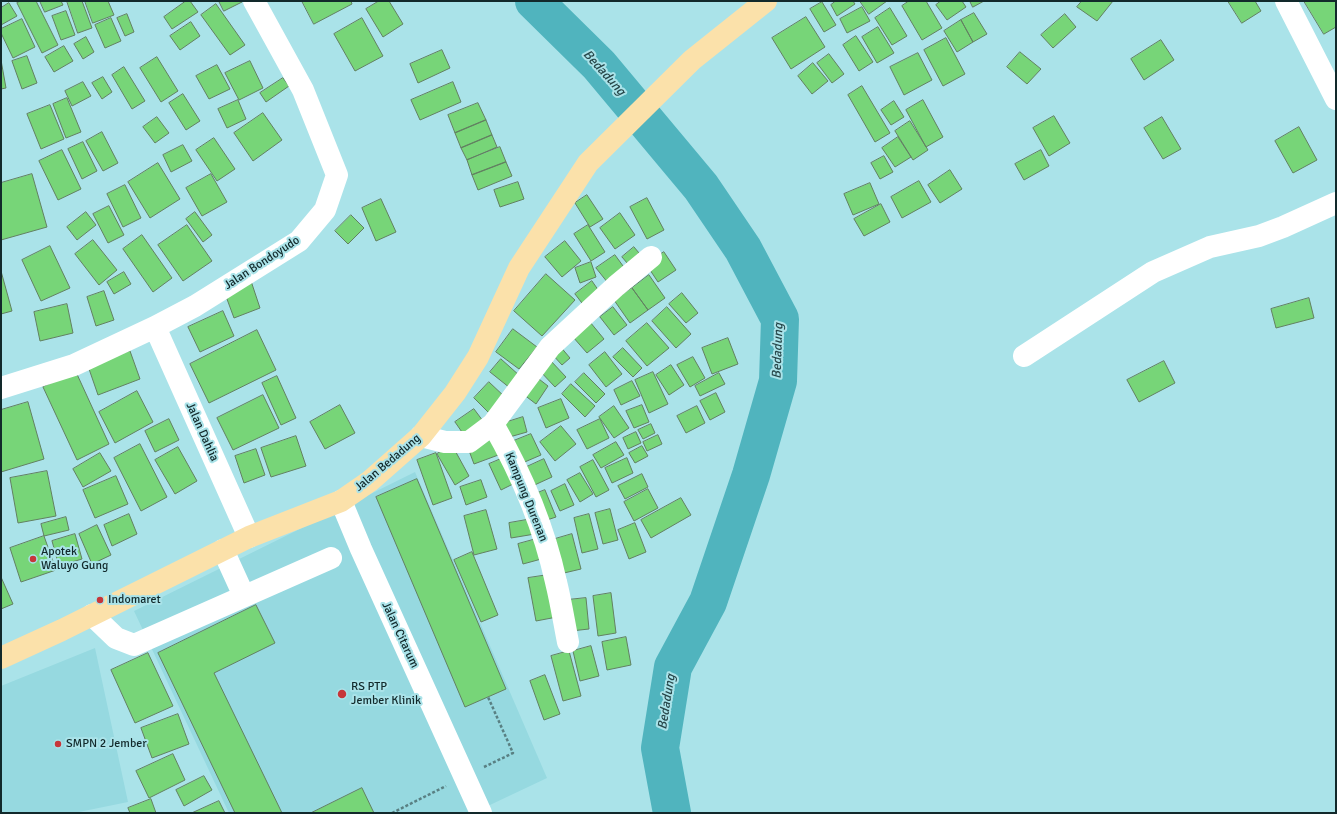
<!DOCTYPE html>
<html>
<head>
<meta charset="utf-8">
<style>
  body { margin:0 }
  #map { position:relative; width:1337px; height:814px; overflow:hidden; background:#aae3e9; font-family:Signika,sans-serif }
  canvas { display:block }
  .frame { position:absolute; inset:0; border:2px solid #12292b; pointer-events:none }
</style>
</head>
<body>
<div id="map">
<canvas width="1337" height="814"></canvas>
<div class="frame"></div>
</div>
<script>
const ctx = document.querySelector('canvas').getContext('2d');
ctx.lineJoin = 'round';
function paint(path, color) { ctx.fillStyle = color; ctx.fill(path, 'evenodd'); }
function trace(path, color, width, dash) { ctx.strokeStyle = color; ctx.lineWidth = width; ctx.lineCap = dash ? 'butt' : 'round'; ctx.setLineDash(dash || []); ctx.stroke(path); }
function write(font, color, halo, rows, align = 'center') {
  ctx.font = font + ' Signika,sans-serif'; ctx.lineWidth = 4; ctx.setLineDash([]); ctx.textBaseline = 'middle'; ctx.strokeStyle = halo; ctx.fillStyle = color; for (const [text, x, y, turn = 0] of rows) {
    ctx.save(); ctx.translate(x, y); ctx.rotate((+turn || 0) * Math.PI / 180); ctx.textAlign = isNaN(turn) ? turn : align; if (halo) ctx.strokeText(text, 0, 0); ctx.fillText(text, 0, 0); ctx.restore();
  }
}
paint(new Path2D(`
  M415 472 547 778 473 813H229L134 611Z
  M95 648 128 802 74 813H1V686Z`), '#96d9e0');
trace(new Path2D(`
  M534 1 599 65 701 187 743 249 780 319 778 381 751 475 708 602 673 667 660 748 672 813`), '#50b4be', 38);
const building = new Path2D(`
  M21 1H36L58 45 42 53 17 3Z
  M40 1H61L63 5 45 12Z
  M67 1H82L92 28 78 33Z
  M85 1H108L114 15 93 23Z
  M186 1H190L198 12 172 29 164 17Z
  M219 1H242V2L224 11Z
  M302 1H351L352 4 314 24Z
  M379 1H389L403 24 383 37 366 9Z
  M836 1H853L855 4 837 16 831 5Z
  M860 1H887L869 14Z
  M909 1H926L942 28 922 40 902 6Z
  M941 1H962L966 7 947 20 936 5Z
  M970 1H984L973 7Z
  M1082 1H1113L1097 21 1077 7Z
  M1228 1H1255L1261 11 1242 23Z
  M1304 1H1336V27L1324 34Z
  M822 2 836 25 824 32 810 9Z
  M9 3 17 16 1 25V8Z
  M216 4 245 45 230 55 201 15Z
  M862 7 870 21 847 33 840 19Z
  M890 8 907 36 892 45 875 18Z
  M66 11 75 35 61 40 52 16Z
  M974 13 987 34 973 42 961 20Z
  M127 14 134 32 125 36 117 18Z
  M1065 14 1076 27 1053 48 1041 35Z
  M806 17 825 47 791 69 772 38Z
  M111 18 121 41 105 48 95 25Z
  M362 18 383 56 355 71 334 34Z
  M22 19 35 47 13 58 1 33V29Z
  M961 20 973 42 957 52 944 31Z
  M191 22 200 36 180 50 170 36Z
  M878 27 894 53 877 63 862 37Z
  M856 36 873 62 859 71 843 45Z
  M86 37 94 52 83 59 74 44Z
  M946 38 965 74 943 86 924 50Z
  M1161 40 1174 60 1144 80 1131 59Z
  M64 46 73 61 54 72 45 57Z
  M442 50 450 68 418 83 410 64Z
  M1020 52 1041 69 1027 84 1007 67Z
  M918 53 932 80 904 95 890 67Z
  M829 54 844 74 832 83 817 63Z
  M27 56 37 83 22 89 12 61Z
  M157 57 178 91 161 102 140 68Z
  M1 60 6 88 1 89Z
  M250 61 263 88 239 100 225 73Z
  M813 63 828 81 812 94 798 76Z
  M217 65 230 89 209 99 196 76Z
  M124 67 145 101 132 109 112 75Z
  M103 77 112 92 102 99 92 83Z
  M283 78 289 86 266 102 260 93Z
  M83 82 91 96 72 106 65 91Z
  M453 82 461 102 420 120 411 100Z
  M862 86 890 133 875 142 848 95Z
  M183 94 200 121 186 130 169 103Z
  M67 98 81 132 66 138 53 104Z
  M238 100 246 119 227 128 218 109Z
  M923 100 943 137 926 147 906 110Z
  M894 101 904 117 891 125 881 110Z
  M478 103 486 120 455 133 448 115Z
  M50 105 64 139 41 149 27 114Z
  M263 113 282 140 253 161 234 133Z
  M1054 116 1070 143 1049 156 1033 128Z
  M157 117 169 133 155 143 143 127Z
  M1162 117 1181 149 1163 159 1144 128Z
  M486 120 492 135 461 148 455 133Z
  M910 121 928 150 913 160 895 131Z
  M1299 127 1317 160 1293 173 1275 141Z
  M102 132 118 163 103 171 86 141Z
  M492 135 497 147 467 160 461 148Z
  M898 137 911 157 895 167 882 148Z
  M214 138 235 169 217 181 196 150Z
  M83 142 97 171 82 179 68 149Z
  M183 145 192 161 171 172 163 155Z
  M500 147 506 162 472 175 467 160Z
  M62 150 81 189 58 200 39 161Z
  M1041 150 1049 166 1024 180 1015 164Z
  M884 156 893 172 880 179 871 163Z
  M506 162 512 176 478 190 472 175Z
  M158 163 180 199 150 218 128 182Z
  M950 170 962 189 940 203 928 185Z
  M32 174 47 227 1 240V183Z
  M211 174 227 202 202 216 186 188Z
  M919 181 931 202 902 218 891 197Z
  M518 182 524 199 500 207 494 190Z
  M870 183 879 204 853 215 844 194Z
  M125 185 141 218 123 227 107 194Z
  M587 195 603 219 590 227 575 203Z
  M647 198 664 230 647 239 630 207Z
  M381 199 396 232 376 241 362 208Z
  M881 204 890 222 864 236 854 219Z
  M109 206 124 235 108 243 93 214Z
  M86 212 96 225 77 240 67 227Z
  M195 212 212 235 203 242 186 219Z
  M620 213 635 235 615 249 600 228Z
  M351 215 364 228 348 244 335 231Z
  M187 225 212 261 183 281 158 245Z
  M588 225 605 252 591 261 574 234Z
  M142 235 172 278 153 292 123 249Z
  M93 240 117 270 99 285 75 254Z
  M565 241 581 261 562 277 545 257Z
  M50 246 70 288 41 301 22 260Z
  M634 247 645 260 633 270 622 257Z
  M664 252 676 270 658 282 646 264Z
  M615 255 626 270 608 283 596 268Z
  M591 262 596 277 580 283 575 268Z
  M1 271 12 311 1 314Z
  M124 272 131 284 114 294 107 282Z
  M546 274 575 300 542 336 514 311Z
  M649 275 665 298 648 310 632 288Z
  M251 281 260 308 234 318 224 291Z
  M592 281 601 294 585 307 575 294Z
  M632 288 648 310 630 323 614 300Z
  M104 291 114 320 96 326 87 297Z
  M682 293 698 313 686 323 669 304Z
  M1309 298 1314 318 1276 328 1271 309Z
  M67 304 73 333 40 341 34 312Z
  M613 307 627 325 614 335 600 317Z
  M667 307 691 334 676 348 652 321Z
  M223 311 234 336 200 352 188 327Z
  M590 322 604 339 587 353 573 337Z
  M647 323 669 348 647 366 626 341Z
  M513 329 537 347 519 369 496 352Z
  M257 330 276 370 209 403 190 364Z
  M728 338 738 364 712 374 702 348Z
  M559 345 570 358 562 365 551 353Z
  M623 348 642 368 633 377 613 357Z
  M130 351 140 379 98 395 88 366Z
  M605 352 622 374 606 387 589 365Z
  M693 357 705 378 690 387 677 365Z
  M501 359 520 376 510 388 490 372Z
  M550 360 566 377 555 387 539 370Z
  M1164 361 1175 383 1139 402 1127 380Z
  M671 365 684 385 669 395 656 375Z
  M76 372 109 444 77 460 43 387Z
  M653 372 668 404 649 413 635 380Z
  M584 373 605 394 596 403 575 382Z
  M719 373 725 384 700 396 695 386Z
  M277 376 296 418 281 425 262 383Z
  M535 376 548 386 536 404 523 394Z
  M632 381 640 396 621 405 614 390Z
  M489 382 506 398 490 414 474 398Z
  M571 384 595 406 585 417 562 394Z
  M137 391 153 422 115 443 99 412Z
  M716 393 725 412 710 420 700 401Z
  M263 395 279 428 233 450 217 418Z
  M561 399 569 418 546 428 538 408Z
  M28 402 44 459 1 472V410Z
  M340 405 355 433 325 449 310 422Z
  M642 405 649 422 634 428 626 411Z
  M614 406 629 428 614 438 599 417Z
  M697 406 705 423 686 433 677 416Z
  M474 409 483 421 464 435 455 422Z
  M523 417 527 432 506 438 501 424Z
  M169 419 179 440 155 452 145 431Z
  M600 419 609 438 587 449 577 430Z
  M651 424 655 433 643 439 638 430Z
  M561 426 576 444 555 461 540 442Z
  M636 432 641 443 628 449 623 438Z
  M531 434 541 455 520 464 511 442Z
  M658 435 662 444 647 451 643 442Z
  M296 436 306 466 271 477 261 448Z
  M495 438 501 454 474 464 468 448Z
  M616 442 624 455 601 468 593 455Z
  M140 444 167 497 141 511 114 458Z
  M452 445 469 476 455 485 437 454Z
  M642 446 648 456 635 463 629 453Z
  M178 447 197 481 175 494 155 460Z
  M256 449 265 475 244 483 235 456Z
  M100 453 111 471 83 487 73 469Z
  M436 453 452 498 433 505 417 460Z
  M508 456 519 481 501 490 489 464Z
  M627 458 633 473 612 483 605 468Z
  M544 459 552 477 528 488 520 470Z
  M593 460 609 490 596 497 580 467Z
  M47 471 56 516 18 523 10 478Z
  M580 473 593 494 580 502 567 480Z
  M642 474 648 487 625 499 618 486Z
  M116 476 128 504 95 518 83 490Z
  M417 479 506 689 465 707 376 497Z
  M481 480 487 497 466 505 460 487Z
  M565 484 574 505 560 511 551 491Z
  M648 489 658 508 634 521 624 502Z
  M545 490 556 517 541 522 530 496Z
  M681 498 691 515 651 538 641 520Z
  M610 509 618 540 603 544 595 513Z
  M486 510 497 549 474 555 464 516Z
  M129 514 137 534 112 546 104 525Z
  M589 514 598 549 582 553 574 518Z
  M66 517 69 530 44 536 41 524Z
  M532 519 535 534 511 538 509 523Z
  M635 523 646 552 629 559 618 530Z
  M97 525 111 555 92 564 79 534Z
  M75 534 82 559 59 566 52 541Z
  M572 534 581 569 564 573 555 539Z
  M44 536 56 570 21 582 10 548Z
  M540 538 545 558 523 564 518 544Z
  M472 552 498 615 481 622 454 560Z
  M548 575 557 617 536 621 528 578Z
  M1 577 13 604 1 609Z
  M611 593 616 633 598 636 593 596Z
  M586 598 589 629 571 631 567 600Z
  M256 605 275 643 214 673 282 813H235L158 653Z
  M626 637 631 665 607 670 602 642Z
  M591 646 599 676 580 681 573 651Z
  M569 651 581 696 563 701 551 656Z
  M148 653 173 706 135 723 111 670Z
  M545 675 560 714 544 720 530 681Z
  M178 714 189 744 152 758 141 728Z
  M173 754 185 780 149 798 136 771Z
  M204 776 212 790 184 806 176 790Z
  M362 788 374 813H311Z
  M151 799 156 813H130L128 808Z
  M219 801 225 813H192Z`);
paint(building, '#77d578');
trace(building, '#628061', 1);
trace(new Path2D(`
  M484 767 513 753 488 697
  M392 813 446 786`), '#598083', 2.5, [3, 2]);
trace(new Path2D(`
  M1286 1 1336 99
  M155 327 249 537
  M1024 356 1153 272 1210 247 1259 236 1283 227 1336 203
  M1 388 74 365 155 327 195 306 299 241 325 210 337 175 303 90 254 1
  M493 424C521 473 544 527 556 582 561 602 564 622 568 642
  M421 436 445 442H469L493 424 550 347 616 286 651 257
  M341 501 361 549 481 813
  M223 550 244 596
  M92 615 116 638 134 645 331 558`), '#fff', 22);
trace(new Path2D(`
  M1 658 62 630 249 537 341 501 370 481 421 436 455 393 478 357 519 268 588 163 692 60 766 1`), '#fbe1aa', 22);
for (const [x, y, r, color] of [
  [33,559,4,"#c6363a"],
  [100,600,4,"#c6363a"],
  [342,694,5,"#c6363a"],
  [58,744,4,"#c6363a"]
]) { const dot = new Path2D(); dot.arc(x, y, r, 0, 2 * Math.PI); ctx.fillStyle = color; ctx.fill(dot); trace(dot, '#aae3e9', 1.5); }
write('12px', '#12292b', '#aae3e9', [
  ["Jalan Bondoyudo",262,263,-33],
  ["Jalan Dahlia",202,432,66],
  ["Jalan Bedadung",388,463,-40],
  ["Kampung Durenan",526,497,68],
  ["Jalan Citarum",400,635,65]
]);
write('12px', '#12292b', '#aae3e9', [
  ["Apotek",41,552],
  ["Waluyo Gung",41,566],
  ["Indomaret",108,600],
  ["RS PTP",351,687],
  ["Jember Klinik",351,701],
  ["SMPN 2 Jember",66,744]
], 'left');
write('italic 13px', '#274649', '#aae3e9', [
  ["Bedadung",604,73,48],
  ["Bedadung",778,351,-88],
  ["Bedadung",667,702,-81]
]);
</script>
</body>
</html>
